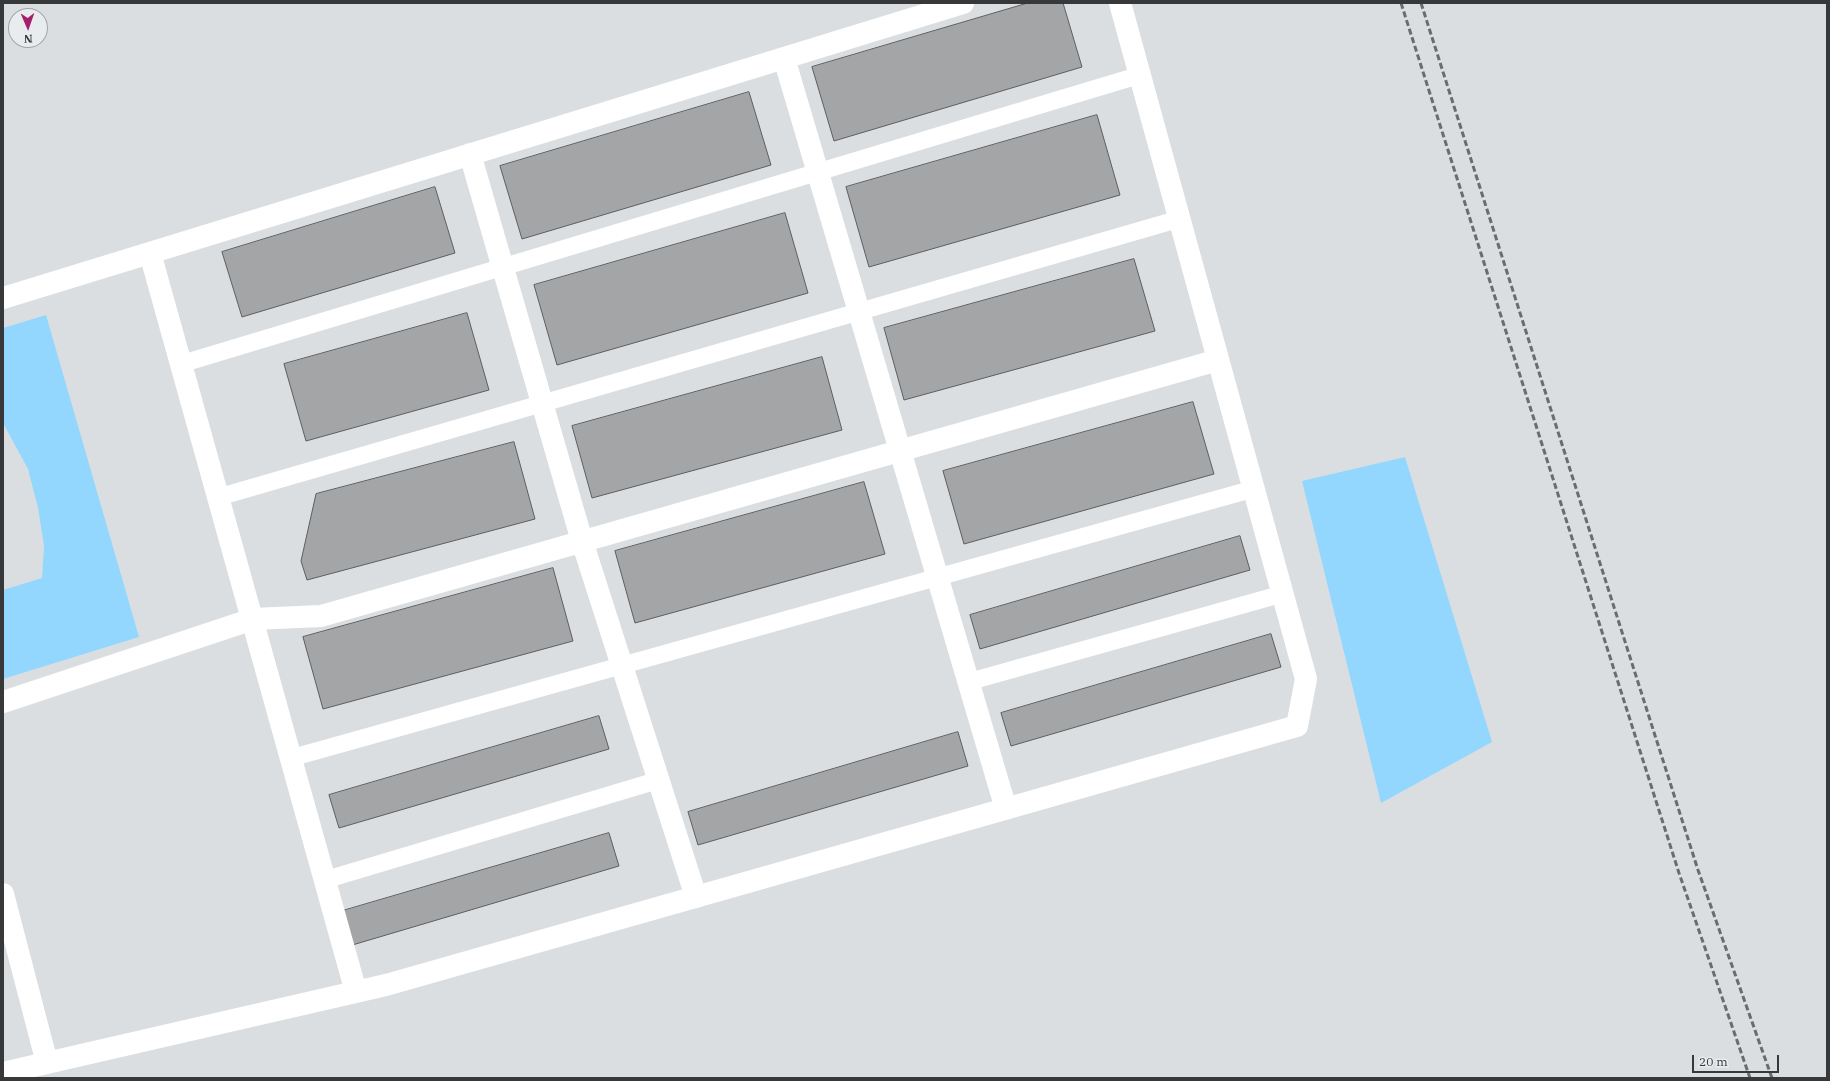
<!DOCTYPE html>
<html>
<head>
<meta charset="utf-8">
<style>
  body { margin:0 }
  #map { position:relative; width:1830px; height:1081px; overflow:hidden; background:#dbdee0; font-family:"IBM Plex Serif",serif }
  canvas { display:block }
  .frame { position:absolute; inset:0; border:4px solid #373839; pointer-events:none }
  .north { position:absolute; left:8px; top:8px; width:40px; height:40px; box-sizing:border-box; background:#e9ecee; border:1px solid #a2a4a6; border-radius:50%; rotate:178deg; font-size:11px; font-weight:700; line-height:16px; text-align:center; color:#373839 }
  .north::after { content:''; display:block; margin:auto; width:14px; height:18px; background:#a41f6c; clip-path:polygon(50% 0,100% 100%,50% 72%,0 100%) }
  .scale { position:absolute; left:1692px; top:1055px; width:87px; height:18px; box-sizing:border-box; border:2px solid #373839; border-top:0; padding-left:5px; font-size:12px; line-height:14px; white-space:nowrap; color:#373839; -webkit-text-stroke:3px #e9ecee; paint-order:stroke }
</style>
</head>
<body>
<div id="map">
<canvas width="1830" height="1081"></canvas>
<div class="frame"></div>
<div class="north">N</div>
<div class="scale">20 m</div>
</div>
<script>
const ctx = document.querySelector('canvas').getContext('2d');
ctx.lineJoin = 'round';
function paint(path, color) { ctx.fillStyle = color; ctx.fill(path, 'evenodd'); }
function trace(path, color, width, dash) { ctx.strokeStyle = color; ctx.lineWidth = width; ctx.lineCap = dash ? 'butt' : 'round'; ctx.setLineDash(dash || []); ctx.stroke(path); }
paint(new Path2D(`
  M46 315 139 637 3 679V590L42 578 44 546 38 508 28 469 3 423V328Z
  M1405 457 1492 742 1381 803 1302 481Z`), '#93d7fe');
const building = new Path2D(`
  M1028 3H1063L1082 67 834 141 812 67Z
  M749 92 771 165 522 239 500 166Z
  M1097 115 1120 195 869 267 846 187Z
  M435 187 455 253 242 317 222 252Z
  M785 213 808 293 557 365 534 285Z
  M1134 259 1155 331 904 400 884 328Z
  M467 313 489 390 306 441 284 364Z
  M822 357 842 430 592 498 572 426Z
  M1193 402 1214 474 964 544 943 471Z
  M514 442 535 519 307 580 301 561 316 494Z
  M864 482 885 554 635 623 615 551Z
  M1240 536 1250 570 980 649 970 615Z
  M553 568 573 641 323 709 303 637Z
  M1271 634 1281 667 1011 746 1001 713Z
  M599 716 609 749 339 828 329 795Z
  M958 732 968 766 698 845 688 812Z
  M609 833 619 866 349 946 339 912Z`);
paint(building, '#a3a5a7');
trace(building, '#5c5e60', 1);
trace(new Path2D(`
  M181 364 1140 75
  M219 497 1179 219
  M968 682 1282 594
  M291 758 1253 489
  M325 880 659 780`), '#fff', 17);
trace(new Path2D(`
  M784 58 1006 809
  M470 154 582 541 696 897
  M150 253 356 992
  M3 298 963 3
  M3 702 253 619 321 616 1218 360
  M3 894 47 1063
  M3 1073 386 985 1297 726 1306 679 1120 3`), '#fff', 22);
trace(new Path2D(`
  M1401 3 1679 873 1750 1078
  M1421 3 1698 870 1772 1078`), '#6a6c6d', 3, [6, 3]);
</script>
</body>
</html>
